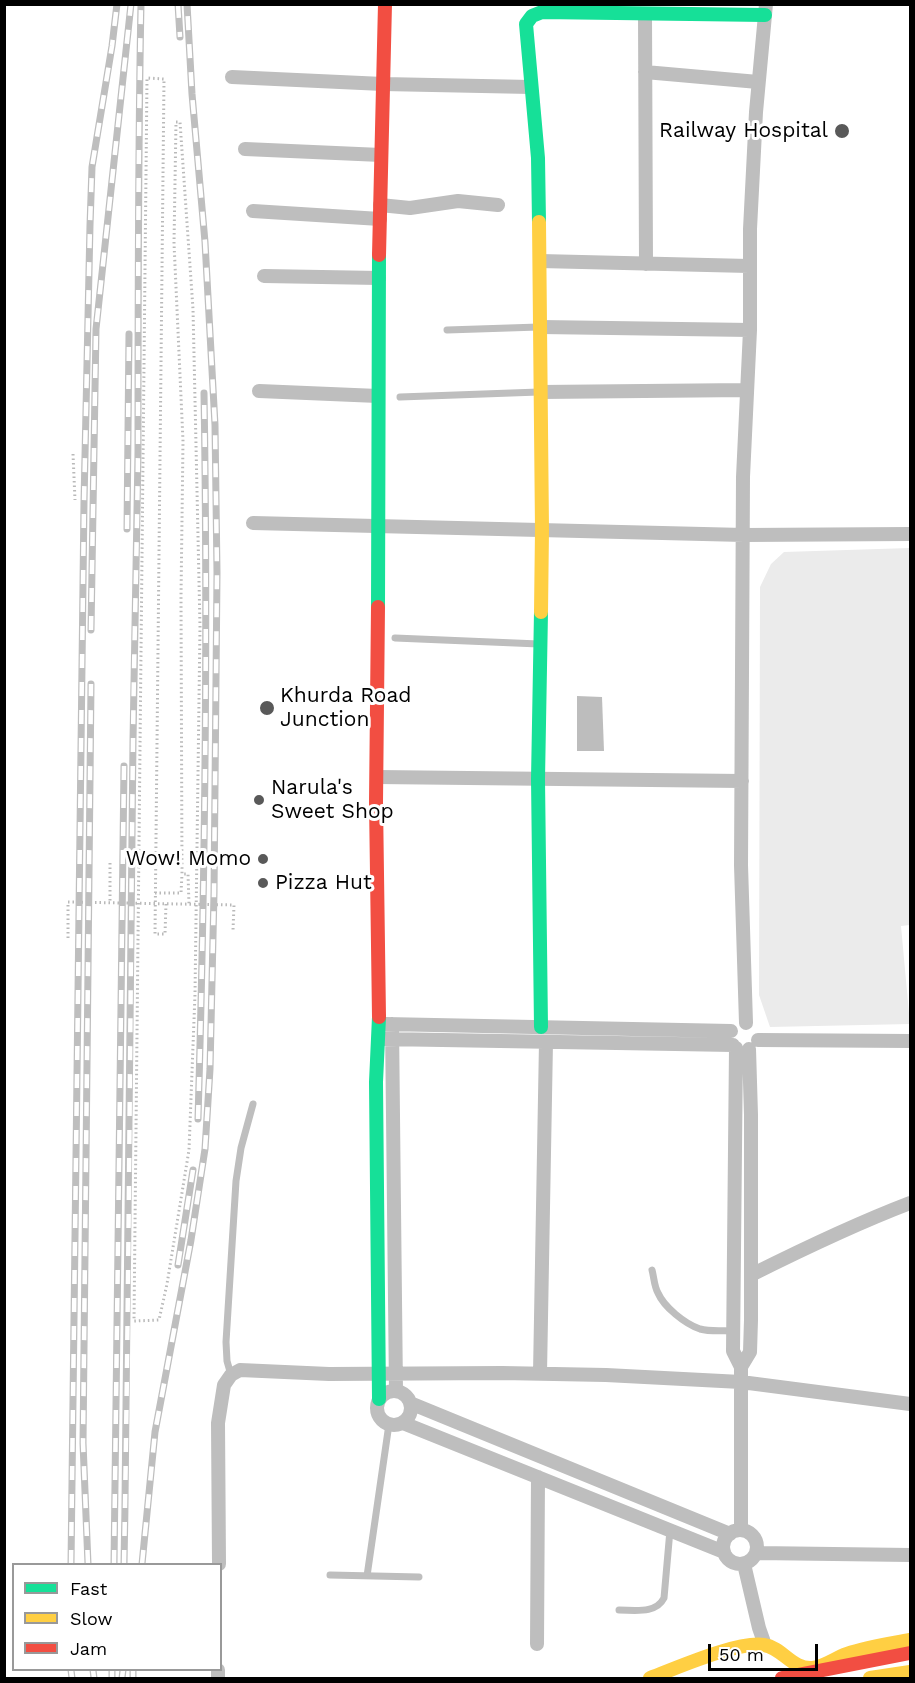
<!DOCTYPE html>
<html>
<head>
<meta charset="utf-8">
<style>
  body { margin:0 }
  #map { position:relative; width:915px; height:1683px; overflow:hidden; background:#fff; font-family:"Work Sans",sans-serif }
  canvas { display:block }
  .frame { position:absolute; inset:0; border:6px solid #000; pointer-events:none }
  .legend { position:absolute; left:12px; top:1563px; width:210px; height:108px; box-sizing:border-box; background:#fff; border:2px solid #999; margin:0; padding:8px 10px; list-style:none; font-size:18px; color:#000 }
  .legend li { display:flex; align-items:center; gap:12px; height:30px }
  .legend b { width:30px; border:2px solid #999 }
  .scale { position:absolute; left:708px; top:1644px; width:110px; height:27px; box-sizing:border-box; border:3px solid #000; border-top:0; padding-left:8px; font-size:18px; line-height:21px; white-space:nowrap; color:#000; -webkit-text-stroke:4px #fff; paint-order:stroke }
</style>
</head>
<body>
<div id="map">
<canvas width="915" height="1683"></canvas>
<div class="frame"></div>
<ul class="legend">
<li><b style="height:8px;background:#16e098"></b>Fast</li>
<li><b style="height:8px;background:#ffcf43"></b>Slow</li>
<li><b style="height:8px;background:#f24e42"></b>Jam</li>
</ul>
<div class="scale">50 m</div>
</div>
<script>
const ctx = document.querySelector('canvas').getContext('2d');
ctx.lineJoin = 'round';
function paint(path, color) { ctx.fillStyle = color; ctx.fill(path, 'evenodd'); }
function trace(path, color, width, dash) { ctx.strokeStyle = color; ctx.lineWidth = width; ctx.lineCap = dash ? 'butt' : 'round'; ctx.setLineDash(dash || []); ctx.stroke(path); }
function write(font, color, halo, rows, align = 'center') {
  ctx.font = font + ' "Work Sans",sans-serif'; ctx.lineWidth = 6; ctx.setLineDash([]); ctx.textBaseline = 'middle'; ctx.strokeStyle = halo; ctx.fillStyle = color; for (const [text, x, y, turn = 0] of rows) {
    ctx.save(); ctx.translate(x, y); ctx.rotate((+turn || 0) * Math.PI / 180); ctx.textAlign = isNaN(turn) ? turn : align; if (halo) ctx.strokeText(text, 0, 0); ctx.fillText(text, 0, 0); ctx.restore();
  }
}
paint(new Path2D(`
  M910 548V925L901 926 910 1024 770 1027 759 995 760 587 771 564 784 552Z`), '#ebebeb');
paint(new Path2D(`
  M577 696 602 697 604 751H577Z`), '#bdbdbd');
trace(new Path2D(`
  M73 454 75 500
  M110 863V903
  M155 893H181L182 874
  M166 904 165 934H155L164 79 147 78 134 1321 159 1320 167 1284 189 1150 195 994 200 627 193 309 180 122H176L174 243 183 441 181 597 182 874H188L189 904
  M68 938V902L234 905 233 930`), '#b9b9b9', 3, [1.5, 3]);
trace(new Path2D(`
  M447 330 539 327
  M400 397 539 392
  M395 638 539 644
  M652 1270C654 1277 654 1286 658 1293 664 1307 685 1324 700 1329 711 1332 723 1330 733 1331
  M231 1375 227 1361 226 1342 236 1181 241 1148 253 1104
  M330 1575 419 1577
  M367 1576 389 1424
  M619 1610C635 1610 656 1614 664 1598L670 1530`), '#bebebe', 7);
trace(new Path2D(`
  M645 14 646 264
  M645 72 758 82
  M232 77 383 84 531 87
  M245 149 381 155
  M380 205 410 208 458 201 498 205
  M253 211 380 219
  M540 261 749 266
  M264 276 379 278
  M541 327 750 330
  M259 391 378 396
  M541 392 747 390
  M253 523 744 535 910 534
  M377 777 742 781
  M746 1023 741 865 743 477 750 330V229L756 112 766 4
  M385 1024 731 1031
  M392 1024 396 1391
  M384 1039 733 1045
  M758 1040 910 1041
  M736 1048 733 1351 741 1367V1530
  M751 1275C803 1249 855 1224 910 1203
  M741 1367 750 1352 751 1320V1115L749 1049
  M540 1373 546 1042
  M377 1408a17 17 0 1 1 34 0a17 17 0 1 1-34 0Z
  M410 1403 730 1534
  M403 1423 724 1552
  M723 1547a17 17 0 1 1 34 0a17 17 0 1 1-34 0Z
  M757 1553 910 1555
  M219 1564 218 1423 224 1385 231 1375 240 1370 329 1374 502 1373 606 1375 741 1382 910 1404
  M744 1564 759 1628 765 1645
  M537 1644 538 1477
  M218 1678V1670`), '#bebebe', 14);
trace(new Path2D(`
  M539 222 538 158 526 24 532 16 542 12 765 15
  M378 607 379 255
  M541 612 538 779 541 1027
  M379 1017 376 1082 379 1399`), '#16e098', 14);
trace(new Path2D(`
  M539 222 542 530 541 612
  M650 1678C677 1668 737 1641 764 1645 783 1648 792 1670 813 1668 826 1666 835 1658 847 1654 867 1647 889 1644 910 1640
  M870 1678 910 1672`), '#ffcf43', 14);
trace(new Path2D(`
  M379 255 385 4
  M378 607 376 802 379 1017
  M782 1678 910 1653`), '#f24e42', 14);
const rail = new Path2D(`
  M178 4 180 37
  M127 529 129 334
  M91 630 96 329 131 4
  M198 1119C205 877 208 635 204 393
  M178 1265 193 1170
  M71 1564 84 502 90 225 92 167 112 46 117 4
  M88 1564 83 1443 91 684
  M114 1564 124 766
  M124 1564C129 1290 130 1016 133 741 134 645 137 548 138 451 138 302 138 153 141 4
  M142 1564 155 1432 191 1240 205 1149 210 1069 214 893 217 573 215 425 205 242 192 94 187 4
  M71 1670 72 1678
  M93 1670 94 1678
  M133 1670V1678
  M112 1678V1670
  M122 1678 123 1670`);
trace(rail, '#bebebe', 7);
trace(rail, '#fff', 4.5, [14]);
for (const [x, y, r, color] of [
  [842,131,8,"#595959"],
  [267,708,8,"#595959"],
  [259,800,6,"#595959"],
  [263,859,6,"#595959"],
  [263,883,6,"#595959"]
]) { const dot = new Path2D(); dot.arc(x, y, r, 0, 2 * Math.PI); ctx.fillStyle = color; ctx.fill(dot); trace(dot, '#fff', 2); }
write('21px', '#000', '#fff', [
  ["Railway Hospital",828,131,"right"],
  ["Khurda Road",280,696],
  ["Junction",280,720],
  ["Narula's",271,788],
  ["Sweet Shop",271,812],
  ["Wow! Momo",251,859,"right"],
  ["Pizza Hut",275,883]
], 'left');
</script>
</body>
</html>
